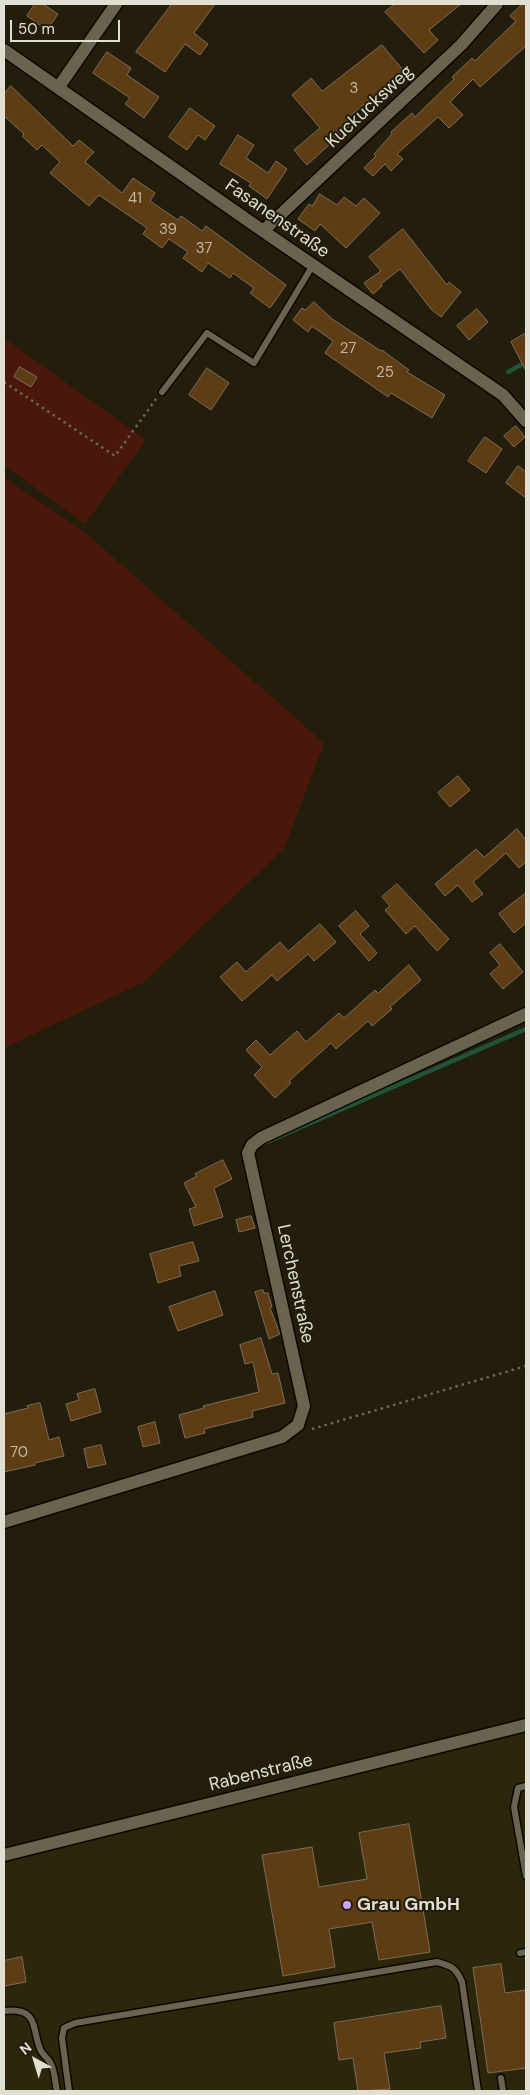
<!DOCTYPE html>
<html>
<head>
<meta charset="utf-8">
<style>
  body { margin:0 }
  #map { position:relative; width:530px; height:2095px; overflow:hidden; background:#231e0b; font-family:"DM Sans",sans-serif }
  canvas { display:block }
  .frame { position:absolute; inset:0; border:5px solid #e1ded2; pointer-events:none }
  .north { position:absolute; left:10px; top:2035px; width:50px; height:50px; -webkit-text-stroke:4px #231e0b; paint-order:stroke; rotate:321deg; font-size:14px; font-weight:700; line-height:20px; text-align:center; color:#e1ded2 }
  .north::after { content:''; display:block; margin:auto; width:18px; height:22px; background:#e1ded2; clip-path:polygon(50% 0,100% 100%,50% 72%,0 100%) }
  .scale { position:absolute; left:10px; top:20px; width:110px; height:22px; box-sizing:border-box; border:2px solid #e1ded2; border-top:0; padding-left:6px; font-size:15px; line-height:18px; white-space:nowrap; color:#e1ded2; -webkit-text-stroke:4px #231e0b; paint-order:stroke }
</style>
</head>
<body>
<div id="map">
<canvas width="530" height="2095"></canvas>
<div class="frame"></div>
<div class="north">N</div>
<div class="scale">50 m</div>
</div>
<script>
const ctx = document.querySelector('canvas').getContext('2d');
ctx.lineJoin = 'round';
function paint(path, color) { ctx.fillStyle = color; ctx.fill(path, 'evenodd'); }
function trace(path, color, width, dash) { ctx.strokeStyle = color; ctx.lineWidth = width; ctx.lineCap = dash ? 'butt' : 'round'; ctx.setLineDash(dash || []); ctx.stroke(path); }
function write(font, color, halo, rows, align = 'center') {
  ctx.font = font + ' "DM Sans",sans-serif'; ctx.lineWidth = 4; ctx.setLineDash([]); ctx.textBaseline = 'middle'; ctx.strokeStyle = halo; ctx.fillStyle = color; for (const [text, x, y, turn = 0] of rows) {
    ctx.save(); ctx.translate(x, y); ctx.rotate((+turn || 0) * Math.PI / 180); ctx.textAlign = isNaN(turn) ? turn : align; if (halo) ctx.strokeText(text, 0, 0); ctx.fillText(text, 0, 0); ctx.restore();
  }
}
paint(new Path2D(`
  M526 1731V2091H4V1863Z`), '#2c260b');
paint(new Path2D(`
  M4 338 146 440 85 524 4 465Z
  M4 477 87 534 324 743 284 849 144 982 4 1048Z`), '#49180a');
trace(new Path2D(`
  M508 372 526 362
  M267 1142 526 1029`), '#1f5439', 4.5);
const building = new Path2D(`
  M35 4H43L58 14 47 30 27 16Z
  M172 4H215L194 33 208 44 200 55 185 44 165 72 136 52Z
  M395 4H461L429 30 438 40 424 53 385 12Z
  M523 4H526V46L480 87 473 79 450 102 463 115 449 128 438 117 397 154 403 159 391 171 385 164 373 176 364 168 376 156 374 154 392 134 391 132 412 113 415 117 454 79 452 77 472 58 475 61 516 21 510 16Z
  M382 45 403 70 348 118 353 123 307 165 294 150 320 128 292 95 311 78 322 91Z
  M107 52 131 68 127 75 159 97 144 118 125 104 130 98 93 73Z
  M11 86 73 146 79 140 94 152 85 162 122 193 133 178 155 193 150 201 178 220 181 216 202 231 206 226 286 285 270 308 250 293 254 288 233 273 230 278 208 263 202 272 183 258 188 252 169 239 162 248 143 234 147 228 99 195 89 206 50 173 60 162 42 145 37 150 22 136 24 134 4 116V94Z
  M190 108 215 126 205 140 198 135 187 150 169 137Z
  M238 135 254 145 246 158 268 173 276 161 287 169 267 199 249 186 251 183 220 164Z
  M320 194 337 205 344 197 356 206 364 198 380 213 346 248 320 224 315 231 298 219 309 204 312 206Z
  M403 229 447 285 449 282 461 292 441 317 431 309 400 269 381 284 382 286 373 294 364 283 381 271 369 257Z
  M314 302 332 319 381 351 382 350 409 370 407 372 445 395 432 418 391 393 388 397 325 353 333 341 312 326 308 332 293 320 302 308 305 310Z
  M477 309 488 322 469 340 457 326Z
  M526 333V371L511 342Z
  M20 367 37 377 31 387 14 377Z
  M207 368 229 383 211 410 189 395Z
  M516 426 525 437 514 447 504 436Z
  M485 437 502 449 486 473 468 461Z
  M518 466 526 472V498L506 483Z
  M458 776 470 790 450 807 438 793Z
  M517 829 526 840V862L519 868 506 853 473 882 483 894 472 902 458 885 445 896 435 884 476 849 484 857Z
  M397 884 449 939 437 951 415 926 406 934 385 910 390 906 382 897Z
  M526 893V923L514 933 499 914Z
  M356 911 369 926 360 934 377 953 369 961 339 926Z
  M320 924 336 942 314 961 308 954 277 981 272 975 242 1001 220 977 237 962 246 972 280 942 288 951Z
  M500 944 523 972 503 989 490 974 500 965 490 953Z
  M409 965 421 980 390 1007 392 1009 372 1026 368 1021 336 1049 331 1043 289 1081 291 1083 275 1098 254 1075 262 1067 246 1050 256 1040 270 1055 297 1031 306 1042 339 1013 344 1018 375 990 378 993Z
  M223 1160 232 1179 214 1188 223 1217 194 1226 189 1209 196 1207 184 1183 197 1176 195 1174Z
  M251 1216 255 1228 239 1232 236 1220Z
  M193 1242 199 1261 179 1266 181 1276 158 1283 150 1254Z
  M263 1290 264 1293H268L272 1307 270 1308 280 1334 269 1339 255 1292Z
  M215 1291 223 1315 178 1331 169 1307Z
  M261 1338 272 1374 278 1373 285 1403 252 1411 253 1417 204 1429 205 1433 185 1438 179 1415 204 1408 203 1406 259 1392 253 1362 245 1364 240 1345Z
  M95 1389 101 1412 71 1421 66 1404 79 1400 77 1394Z
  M40 1403 49 1440 59 1437 64 1456 35 1463V1465L4 1472V1414L28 1408 27 1406Z
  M155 1422 160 1443 143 1447 138 1427Z
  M101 1445 106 1464 88 1468 84 1449Z
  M409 1824 430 1952 379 1960 372 1922 329 1929 335 1967 283 1976 262 1855 312 1847 319 1887 367 1879 359 1833Z
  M22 1957 26 1982 4 1986V1961Z
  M501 1964 505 1993 526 1990V2068L488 2073 473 1968Z
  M441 2006 446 2038 420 2042 421 2048 384 2053 390 2089 358 2091 353 2058 339 2060 334 2023Z`);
paint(building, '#5e3c14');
trace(building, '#7d6c5b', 1);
const lane = new Path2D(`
  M162 392 207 333 254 363 313 265
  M526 1786 518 1788 514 1807 526 1876
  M520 1953 526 1952
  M4 2011C41 2007 31 2031 41 2051 44 2056 49 2059 51 2064 55 2072 55 2082 57 2091
  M501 2078 503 2091
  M69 2091 62 2038 64 2028 75 2023 437 1962C452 1966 456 1968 462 1982L478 2091`);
const street = new Path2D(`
  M4 50 263 231 503 395 526 421
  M58 88 116 4
  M263 231 461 45 497 4
  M4 1522 282 1437 298 1425 304 1406 248 1153 252 1145 261 1138 526 1014
  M4 1855 526 1725`);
trace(lane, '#0c0800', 9);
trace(street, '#0c0800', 15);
trace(new Path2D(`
  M4 382 115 456 156 399
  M312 1429 526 1366`), '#6b6757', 2.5, [2.5, 4]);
trace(lane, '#69644f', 6);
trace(street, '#69644f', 12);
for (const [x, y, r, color] of [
  [347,1905,5,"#c7a6ef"]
]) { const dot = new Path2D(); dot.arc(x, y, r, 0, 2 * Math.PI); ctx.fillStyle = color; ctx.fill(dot); trace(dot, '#231e0b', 2); }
write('15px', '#c0b6a2', null, [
  ["3",354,89],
  ["41",135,199],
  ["39",168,230],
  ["37",204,249],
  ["27",348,349],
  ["25",385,373],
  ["70",19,1453]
]);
write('18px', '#e1ded2', '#231e0b', [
  ["Kuckucksweg",370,107,-43],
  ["Fasanenstraße",277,219,35],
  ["Lerchenstraße",295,1284,78],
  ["Rabenstraße",261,1773,-14]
]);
write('bold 18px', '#e1ded2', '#231e0b', [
  ["Grau GmbH",357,1905]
], 'left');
</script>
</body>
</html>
